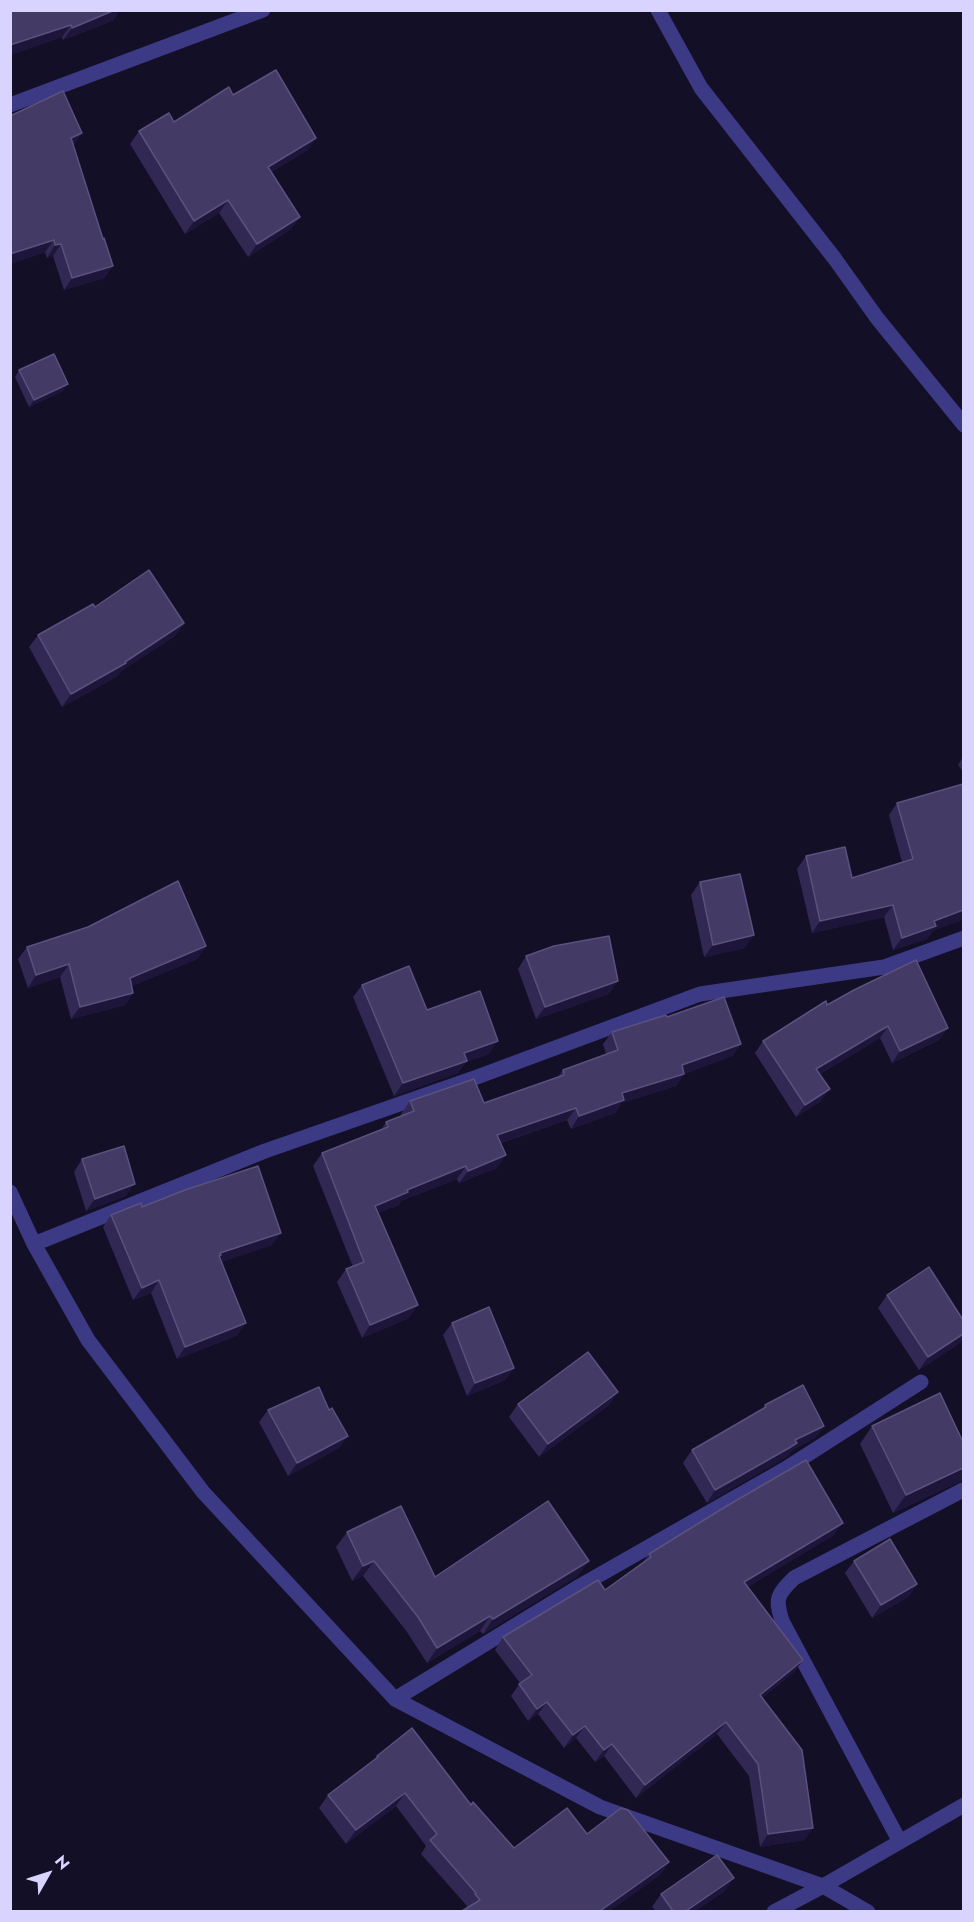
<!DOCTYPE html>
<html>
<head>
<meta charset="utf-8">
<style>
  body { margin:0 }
  #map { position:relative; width:974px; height:1922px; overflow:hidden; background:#130f26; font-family:Jost,sans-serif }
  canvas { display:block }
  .frame { position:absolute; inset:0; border:12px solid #d9d4ff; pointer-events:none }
  .north { position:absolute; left:18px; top:1844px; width:60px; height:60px; -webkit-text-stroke:4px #130f26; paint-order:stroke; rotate:51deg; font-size:16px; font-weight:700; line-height:24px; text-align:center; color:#d9d4ff }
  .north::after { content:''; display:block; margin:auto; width:21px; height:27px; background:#d9d4ff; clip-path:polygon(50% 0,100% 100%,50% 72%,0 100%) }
</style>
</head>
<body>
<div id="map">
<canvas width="974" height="1922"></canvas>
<div class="frame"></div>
<div class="north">N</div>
</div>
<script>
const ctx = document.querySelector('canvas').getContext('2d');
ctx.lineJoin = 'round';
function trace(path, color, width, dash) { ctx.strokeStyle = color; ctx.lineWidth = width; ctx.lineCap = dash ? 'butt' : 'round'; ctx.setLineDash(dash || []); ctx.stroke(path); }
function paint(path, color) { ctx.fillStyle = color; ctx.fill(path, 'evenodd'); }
trace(new Path2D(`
  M658 10 701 88 835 259 877 318 964 425
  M10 105 263 10
  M10 1192 34 1244 88 1340 203 1492 395 1699 600 1807 823 1886 868 1912
  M34 1244 265 1151 477 1077 700 994 884 967 964 938
  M395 1699 580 1586 785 1469 921 1382
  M900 1842 782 1621C775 1598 777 1595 794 1578L963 1490
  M774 1912 823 1886 964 1805`), '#3d3a85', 15);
paint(new Path2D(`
  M10 10 114 20 63 40 62 37 10 55Z
  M233 95 308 150 271 172 300 217 291 229 248 257 219 213 185 234 130 144 139 131 174 122Z
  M10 116 74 145H73L103 239 113 266 104 278 64 290 53 256 47 258 45 252 10 264Z
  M19 370 63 391 29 407 15 377Z
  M95 607 184 623 175 636 121 671 118 676 62 707 29 647 38 635Z
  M963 757V772L958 765Z
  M897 803 933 931 927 939 893 950 884 917 812 933 797 869 806 856 852 878 902 862 889 815Z
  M700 882 745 948 704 957 691 895Z
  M206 946 197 959 132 986 133 993 125 1005 71 1019 60 977 28 988 18 959 27 947Z
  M526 956 609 994 536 1019 518 969Z
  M362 985 427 1010 489 1054 466 1062 458 1073 394 1096 353 997Z
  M827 1005 948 1028 939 1040 892 1063 880 1038 820 1074 821 1101 796 1117 755 1053 763 1041Z
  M667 1017 741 1044 732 1056 684 1074 676 1086 621 1103 615 1113 571 1129 567 1120 501 1143 497 1168 459 1183 457 1179 401 1201 399 1205 378 1213 409 1318 362 1338 337 1282 346 1269 353 1267 313 1166 322 1153 381 1130 386 1122 402 1116 401 1114 410 1101 484 1103 557 1078 563 1070 606 1054 603 1044 612 1032Z
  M82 1159 126 1196 86 1211 74 1172Z
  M142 1207 272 1245 221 1262 238 1335 177 1359 151 1293 133 1300 103 1227 111 1215Z
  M887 1295 961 1342 919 1370 878 1308Z
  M452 1323 514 1368 505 1380 467 1396 443 1335Z
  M518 1404 609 1405 539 1457 509 1417Z
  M765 1405 824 1426 815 1438 792 1450 788 1456 780 1461 707 1503 683 1463 692 1450 763 1409Z
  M268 1410H329L348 1436 339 1448 288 1476 259 1422Z
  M872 1426 961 1481 893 1513 860 1444Z
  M347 1532 435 1577 578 1576 483 1634 480 1631 427 1663 407 1632 363 1576 352 1581 336 1547Z
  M834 1535 747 1587 803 1660 794 1672 762 1698 813 1828 804 1840 760 1847 749 1776 717 1734 636 1798 604 1756 595 1762 576 1738 564 1748 538 1714 528 1721 511 1696 520 1683 495 1650 503 1637 605 1590 644 1561 649 1554Z
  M854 1561 917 1584 908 1597 872 1618 845 1573Z
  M377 1756 471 1805 514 1848 587 1834 669 1862 659 1876 466 1908 467 1906 421 1854 426 1846 396 1806 346 1844 319 1808 328 1795 373 1761Z
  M725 1891 695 1911H656L652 1907 661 1894Z`), '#312854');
paint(new Path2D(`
  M115 10H120L114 20 63 40 72 28Z
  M71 25 62 37 10 55V45Z
  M82 133 74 145 63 150 71 138Z
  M316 138 308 150 259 179 268 167Z
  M228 200 219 213 185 234 194 221Z
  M300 217 291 229 248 257 257 244Z
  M54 240 45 252 10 264V254Z
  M61 244 53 256 47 258 55 245Z
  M113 266 104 278 64 290 72 278Z
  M68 384 63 391 29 407 34 400Z
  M184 623 175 636 121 671 118 676 62 707 71 694 125 662Z
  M893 905 884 917 812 933 820 921Z
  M963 910V920L933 931 927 939 893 950 902 938 934 921Z
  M754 935 745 948 704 957 713 945Z
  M206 946 197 959 121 991 130 978Z
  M69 964 60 977 28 988 36 975Z
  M618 981 609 994 536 1019 545 1007Z
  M133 993 125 1005 71 1019 80 1007Z
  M888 1026 880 1038 808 1081 816 1069Z
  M948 1028 939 1040 892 1063 900 1051Z
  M498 1041 489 1054 466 1062 458 1073 394 1096 403 1083 464 1053Z
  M741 1044 732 1056 684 1074 676 1086 621 1103 615 1113 571 1129 579 1116 622 1093 682 1065Z
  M830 1089 821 1101 796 1117 805 1105Z
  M576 1108 567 1120 488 1147 497 1135Z
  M506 1155 497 1168 459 1183 468 1171Z
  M466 1166 457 1179 401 1201 399 1205 366 1218 375 1206 407 1190Z
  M135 1184 126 1196 86 1211 95 1199Z
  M281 1233 272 1245 215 1264 220 1253Z
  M159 1280 151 1293 133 1300 142 1288Z
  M418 1305 409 1318 362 1338 370 1325Z
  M246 1323 238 1335 177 1359 185 1347Z
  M963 1334V1338L961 1342 919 1370 928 1357Z
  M514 1368 505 1380 467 1396 475 1383Z
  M618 1392 609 1405 539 1457 548 1444Z
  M824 1426 815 1438 792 1450 788 1456 780 1461 707 1503 715 1490 795 1440Z
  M348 1436 339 1448 288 1476 297 1463Z
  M963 1468V1477L961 1481 893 1513 906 1495Z
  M843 1523 834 1535 735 1595 744 1582Z
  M374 1561 363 1576 352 1581 363 1566Z
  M589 1561 578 1576 483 1634 493 1619Z
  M917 1584 908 1597 872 1618 881 1605Z
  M490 1616 480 1631 427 1663 437 1648Z
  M803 1660 794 1672 751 1707 760 1695Z
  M547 1702 538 1714 528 1721 537 1709Z
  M726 1722 717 1734 636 1798 645 1785Z
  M585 1726 576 1738 564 1748 573 1735Z
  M612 1744 604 1756 595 1762 604 1750Z
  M405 1793 396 1806 346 1844 356 1830Z
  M813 1828 804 1840 760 1847 768 1834Z
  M669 1862 659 1876 610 1911H600Z
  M734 1878 725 1891 695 1911H686Z`), '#1d163a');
const building = new Path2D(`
  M10 10H115L72 28 71 25 10 45Z
  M276 70 316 138 268 167 300 217 257 244 228 200 194 221 139 131 169 113 174 122 229 87 233 95Z
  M63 91 82 133 71 138 103 239 104 238 113 266 72 278 61 244 55 245 54 240 10 254V116Z
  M54 354 68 384 34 400 19 370Z
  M149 570 184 623 125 662 126 663 71 694 38 635 93 604 95 607Z
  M963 784V910L934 921 936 926 902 938 893 905 820 921 806 856 845 847 852 878 913 859 897 803Z
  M740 874 754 935 713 945 700 882Z
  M178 881 206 946 130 978 133 993 80 1007 69 964 36 975 27 947 88 927Z
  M609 936 618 981 545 1007 526 956 554 946Z
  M916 960 948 1028 900 1051 888 1026 816 1069 830 1089 805 1105 763 1041 826 1001 827 1005 854 990Z
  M409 966 427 1010 480 991 498 1041 464 1053 467 1061 403 1083 362 985Z
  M724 997 741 1044 682 1065 684 1074 622 1093 624 1100 579 1116 576 1108 497 1135 506 1155 468 1171 466 1166 407 1190 408 1192 375 1206 418 1305 370 1325 346 1269 364 1262 322 1153 388 1127 386 1122 414 1111 410 1101 474 1079 484 1103 564 1075 563 1070 618 1050 612 1032 666 1015 667 1017Z
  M124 1146 135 1184 95 1199 82 1159Z
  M258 1166 281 1233 220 1253 221 1255 219 1256 246 1323 185 1347 159 1280 142 1288 111 1215 141 1203 142 1207 185 1190Z
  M929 1267 963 1320V1334L928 1357 887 1295Z
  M489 1307 514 1368 475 1383 452 1323Z
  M588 1352 618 1392 548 1444 518 1404Z
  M803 1385 824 1426 795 1440 797 1443 789 1448 715 1490 692 1450 766 1407 765 1405Z
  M319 1387 329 1410 332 1408 348 1436 297 1463 268 1410Z
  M940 1393 963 1442V1468L906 1495 872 1426Z
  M806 1460 843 1523 744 1582 803 1660 760 1695 802 1750 813 1828 768 1834 758 1764 726 1722 645 1785 612 1744 604 1750 585 1726 573 1735 547 1702 537 1709 519 1684 532 1675 503 1637 598 1580 605 1590 651 1557 649 1554 725 1507Z
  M548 1501 589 1561 493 1619 490 1616 437 1648 418 1617 374 1561 363 1566 347 1532 401 1506 435 1577Z
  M890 1539 917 1584 881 1605 854 1561Z
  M412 1728 471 1805 473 1802 514 1848 567 1808 587 1834 621 1808 628 1810 669 1862 600 1911H462L480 1900 475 1894 476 1893 430 1840 437 1834 405 1793 356 1830 328 1795 378 1757 377 1756Z
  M717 1855 734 1878 686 1911H673L661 1894Z`);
paint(building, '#433a66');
trace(building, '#5a527e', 1.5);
</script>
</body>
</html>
